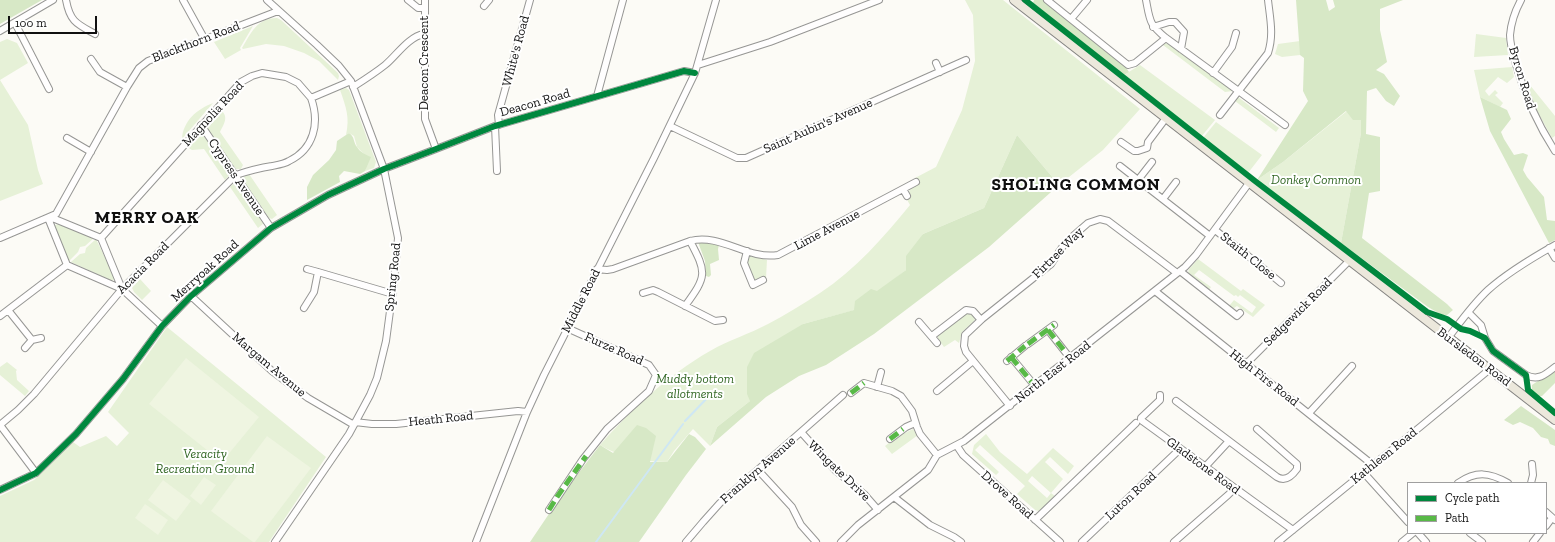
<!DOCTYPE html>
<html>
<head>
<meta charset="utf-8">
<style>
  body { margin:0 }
  #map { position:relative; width:1555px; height:542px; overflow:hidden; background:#fcfbf6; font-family:"Zilla Slab",serif }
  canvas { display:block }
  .legend { position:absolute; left:1407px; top:482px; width:140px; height:52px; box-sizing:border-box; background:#fff; border:1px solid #9f9f9f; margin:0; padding:5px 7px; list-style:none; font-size:12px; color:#101010 }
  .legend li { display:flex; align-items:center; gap:8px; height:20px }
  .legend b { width:20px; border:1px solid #9f9f9f }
  .scale { position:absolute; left:8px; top:16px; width:89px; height:18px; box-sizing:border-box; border:2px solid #101010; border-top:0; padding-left:5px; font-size:12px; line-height:14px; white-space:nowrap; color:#101010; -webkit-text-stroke:3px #fff; paint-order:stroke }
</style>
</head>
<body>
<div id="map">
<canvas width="1555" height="542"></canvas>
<ul class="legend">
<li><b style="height:5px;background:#00873e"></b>Cycle path</li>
<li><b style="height:5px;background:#58b947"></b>Path</li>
</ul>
<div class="scale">100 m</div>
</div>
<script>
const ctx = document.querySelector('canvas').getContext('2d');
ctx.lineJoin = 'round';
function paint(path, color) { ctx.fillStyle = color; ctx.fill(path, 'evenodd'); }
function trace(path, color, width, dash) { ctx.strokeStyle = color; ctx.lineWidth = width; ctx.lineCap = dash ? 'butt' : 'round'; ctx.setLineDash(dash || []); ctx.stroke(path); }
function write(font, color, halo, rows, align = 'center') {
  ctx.font = font + ' "Zilla Slab",serif'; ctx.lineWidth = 4; ctx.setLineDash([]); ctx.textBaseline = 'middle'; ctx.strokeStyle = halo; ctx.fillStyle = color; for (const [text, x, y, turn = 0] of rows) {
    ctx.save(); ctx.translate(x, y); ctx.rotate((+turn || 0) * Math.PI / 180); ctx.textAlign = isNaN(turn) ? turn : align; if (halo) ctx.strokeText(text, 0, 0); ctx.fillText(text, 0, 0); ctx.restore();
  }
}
paint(new Path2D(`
  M965 0H1003L1140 109 1103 150 1059 185 1017 135 984 208 923 234 906 270 855 310 803 324 750 401 717 427 710 446 693 429 674 451 667 462C644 462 620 457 600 445 632 409 668 375 710 351 729 340 749 334 768 324 785 315 803 304 820 293 855 270 884 237 910 205L906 198 910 195 909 193 910 188 918 183 915 178 936 167 962 110 975 61 973 15Z
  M277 18 281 20 338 73 339 76 338 80 319 61 304 53 284 46 266 44 243 49 242 48C251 33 257 18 277 18Z
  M253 26 240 48 241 50 225 59 214 42Z
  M1476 34 1506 38 1508 55 1474 57Z
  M7 39 17 43 28 63 0 80 28 125 38 170 43 184 0 201V42Z
  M1300 41V55L1282 57 1275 54 1278 44Z
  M1165 43 1169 44 1233 91 1225 92 1163 45Z
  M1140 65 1215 120 1201 137 1124 75Z
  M1512 67 1514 77 1507 83 1498 77 1485 91 1489 96 1495 90 1498 93 1495 95 1503 103 1500 107 1480 97 1474 70Z
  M1525 79 1555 116V136L1552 138 1535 107Z
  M346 88 349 90 376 162 374 168 365 171 366 167 363 153 357 147 354 136 349 133 346 135C350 117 346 107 340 90Z
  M1238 97 1279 128 1276 132 1235 101Z
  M213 103 182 139C183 121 197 109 213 103Z
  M221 110C229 117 224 124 220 132L243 165 241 169H235L207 128Z
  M1347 111 1361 120V133L1341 243 1257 180 1283 162Z
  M1216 122 1262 155 1248 173 1203 138Z
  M201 133 204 134 229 171 230 174 225 180 204 149 192 150 187 147 198 134Z
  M249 174 277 215 272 219 269 218 244 182V177Z
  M233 184 238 185 264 223 258 228 230 187Z
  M59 224 94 238 85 246 80 247 78 252 69 261 55 228V225Z
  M96 239 115 278 112 281 71 262 80 254 85 253 86 248Z
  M750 256 767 260 766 278 759 281 753 279 746 263 747 258Z
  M1198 259 1241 291 1243 289 1265 305 1253 317 1237 306 1234 308H1231L1229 306 1234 300 1252 313 1256 307 1240 295 1238 297 1236 295 1234 296 1199 270 1194 275 1211 287 1209 290 1189 275 1188 273 1189 269Z
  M140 279 151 291 142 300 134 292 132 288Z
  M967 313 973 314 975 320 962 332 959 343 955 340 944 347 938 339V334L959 318Z
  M167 327 326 457 269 542H0V496L34 480 73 442 80 447 106 436 117 446 129 433 108 412Z
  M7 362 17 370 16 371 17 380 29 391 25 396 0 375V367Z
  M913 429 918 435 892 454 885 446 903 432 905 433Z
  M986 434 1000 452 1027 474 1053 448 1074 466 1068 474 1050 457 1045 462 1063 479 1051 493 1055 496 1042 509 1039 511 1035 510 1017 494 1025 486 980 445 975 450 999 472 996 475 972 454 974 445ZM1032 476 1051 493 1047 498 1028 481Z`), '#e6f1d7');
paint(new Path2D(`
  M0 0H42L0 24Z
  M1034 0H1044L1123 63 1129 72 1124 75 1033 3Z
  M1296 0H1326L1329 11 1335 7 1333 0H1403L1380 9V30L1387 62 1376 70 1384 74 1400 96 1394 106 1386 101 1376 88 1367 91 1366 134 1380 137V191L1369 193 1362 238 1447 304 1453 310 1447 315H1442L1428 307 1341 243 1361 133V120H1353L1346 111 1283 162 1257 180 1308 101 1303 91 1304 58 1300 55Z
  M1480 97 1507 110 1511 119 1501 132 1504 139 1514 155 1523 153 1528 155 1523 170 1527 177 1544 197 1547 220 1555 221V240L1549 243 1490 131Z
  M349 133C355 137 353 142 357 147 360 152 366 155 371 157L365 171 360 174 344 171 339 176 340 182 307 200V187L313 175 329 160 336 150 337 141Z
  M1017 135 1059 185 989 247 874 334 826 365 799 376 766 397 710 446 717 427 750 401 747 394V367L754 353 803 324 854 310 855 301 871 289 877 291 906 270V256L923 234 984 208Z
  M705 241 719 245 718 249 719 260 710 264 711 275 709 277 706 276 705 261 698 242Z
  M1555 370V383L1542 396H1538L1532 393V385C1540 379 1548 376 1555 370Z
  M1521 406 1555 430V446L1550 444 1548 439 1541 437 1533 428 1520 422 1513 425 1504 420Z
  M637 425 646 428 656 436 650 462H667L689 434 695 437 706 449 686 475 639 542H530L561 496 600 445 613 453Z`), '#d7e8c6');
paint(new Path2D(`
  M186 358 259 417 222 462 149 404Z
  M267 436 311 468 255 542H253L211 511Z
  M204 477 216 485 201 505 190 496Z
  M163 480 191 501 176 521 148 500Z
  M145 504 168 520 158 535 135 518Z`), '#eff5e1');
trace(new Path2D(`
  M685 421 711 394
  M596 542 683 424`), '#cee7f4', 2);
const minor = new Path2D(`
  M66 0C70 22 77 24 95 34
  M183 0 204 38
  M267 0 317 45 339 66 351 81 384 169 398 238 394 281 386 341 377 378 370 395 349 434 275 542
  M408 0 418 8H424
  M425 0V119L436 149
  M1047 0 1128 65 1135 63 1166 38
  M1146 0C1150 21 1149 24 1166 38L1285 125
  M1521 0C1515 11 1511 23 1510 35 1510 46 1514 57 1517 68 1526 98 1538 125 1555 151
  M484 6 489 0
  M1071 19 1087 0
  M15 23 49 89
  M1153 27 1169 22H1175L1184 32 1181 49
  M0 31 53 0
  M91 59 100 72 127 87
  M936 63 940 72
  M698 65 770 42 879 0
  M1213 73 1232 47 1236 33
  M353 87C364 80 375 73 385 65 397 55 408 37 424 34
  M597 96 623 0
  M1220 115 1268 53C1274 35 1270 18 1268 0
  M201 125 271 228
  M499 125 498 115 530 0
  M495 126 497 171
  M670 126 737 158H746L966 60
  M67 138 91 152
  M1121 142 1134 151H1138L1147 148 1148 142 1166 118
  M1120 166 1210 236
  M1138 180 1152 162
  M903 189 907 196
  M1163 199 1176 182
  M50 217 101 238 122 289
  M48 218 67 265 122 289 162 326
  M1215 230 1247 255 1281 283
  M0 238 56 214 127 87 139 68 148 61 278 11
  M101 238 241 82 252 76 262 73 286 77 298 83 311 98 351 81
  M1549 248 1555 258
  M747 251 744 263 753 285 763 280
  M307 269 318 272
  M597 269 607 270 613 269 690 241C721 233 747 260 778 255L916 182
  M1180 271 1237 316 1240 313
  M1155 291 1373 465
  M643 293 653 290 658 292 715 321 723 320
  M191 296 272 371 308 398 354 425
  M685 306C707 276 707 273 690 241
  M304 308 314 292 318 272 393 294
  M8 310 32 340 41 338
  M1468 312 1481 325 1485 338 1493 351 1526 375C1538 381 1545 375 1555 367
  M0 316 67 265
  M919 322 937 343
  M1048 330 1070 358
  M932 336 966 310 973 311 981 320
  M1448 338C1461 321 1473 304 1488 290 1508 272 1532 258 1555 245
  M1028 344 1054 325
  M25 348 32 340
  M1011 357 1035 386
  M1007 361 1025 346
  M1246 364 1349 261
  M877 387 881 372
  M937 391 973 361
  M851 393 864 383 892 391 901 396 912 411 917 427 920 434 937 455
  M1160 395V400L1141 418V420L1293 530
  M1176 401 1277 477C1285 482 1292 476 1297 469V464L1257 429
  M1010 406 966 352 964 346 965 335 982 319 1051 264 1065 243 1088 223 1100 219 1108 221 1177 273
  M1309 413 1352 366
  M355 422 372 424H396L518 411 527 412
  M0 425 18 410 34 394 122 289 236 175C248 171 259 168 272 166 277 165 284 164 289 161 314 149 320 123 311 98
  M0 425 36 473
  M801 432 836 471 864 494 878 510
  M890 439 906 427 915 423
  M957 446 963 455 1060 542
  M1205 467 1229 441
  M758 470 792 507 801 525 816 542
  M1364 473 1408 522
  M1458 483C1476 471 1489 472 1508 483
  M1531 483 1533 475 1532 464
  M0 490 36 473 76 434 123 379 162 326 191 296 271 228 328 195 384 169 436 149 495 126 684 71 695 73
  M894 497 930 525 954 537 961 542
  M549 510 583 459 607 429 649 391 656 375 649 365 567 328
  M1546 512 1555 520
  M1035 520 1136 423
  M1546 526 1552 518
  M1418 533 1426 542
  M1470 533 1482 542
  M476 542 527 412 544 375 654 158 695 73 716 0
  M686 542 703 522 720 503 843 395
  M841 542 858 525 928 470 937 455 964 441 1185 267 1196 255 1249 183
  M1082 542 1180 449
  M1174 542 1228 495 1235 488
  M1278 542 1420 427 1490 369
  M1402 542 1413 533
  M1533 542 1540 533`);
const major = new Path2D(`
  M1014 0 1555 420`);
trace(minor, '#969694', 8);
trace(major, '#848381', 10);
trace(minor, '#fffefe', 6);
trace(major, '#ece8dc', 8);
trace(new Path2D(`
  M1048 330 1070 358
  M1028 344 1054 325
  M1011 357 1035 386
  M1007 361 1025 346
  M851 393 864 383
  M890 439 903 429
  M549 510 557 497 586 456`), '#58b947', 5, [10, 5]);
trace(new Path2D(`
  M1025 0 1255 181 1427 312 1447 319 1461 329 1470 331 1485 338 1493 351 1526 375 1528 390 1555 413
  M0 490 36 473 76 434 123 379 162 326 191 296 271 228 328 195 384 169 436 149 495 126 684 71 695 73`), '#00873e', 6);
write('13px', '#101010', '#fff', [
  ["Blackthorn Road",196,42,-21],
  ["White's Road",516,51,-75],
  ["Deacon Crescent",424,63,-90],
  ["Byron Road",1522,78,73],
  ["Deacon Road",535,103,-16],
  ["Magnolia Road",213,114,-47],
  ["Saint Aubin's Avenue",818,126,-24],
  ["Cypress Avenue",236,177,56],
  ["Lime Avenue",827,230,-28],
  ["Firtree Way",1058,253,-45],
  ["Staith Close",1248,256,39],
  ["Acacia Road",143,268,-45],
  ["Merryoak Road",205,271,-42],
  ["Spring Road",393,277,-84],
  ["Middle Road",581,301,-63],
  ["Sedgewick Road",1298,312,-45],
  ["Furze Road",614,349,24],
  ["Bursledon Road",1474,357,37],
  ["Margam Avenue",269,365,40],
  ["North East Road",1053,372,-38],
  ["High Firs Road",1264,378,38],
  ["Heath Road",441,419,-6],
  ["Kathleen Road",1384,456,-39],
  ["Gladstone Road",1203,466,36],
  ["Franklyn Avenue",758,470,-41],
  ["Wingate Drive",839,471,44],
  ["Drove Road",1007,495,42],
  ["Luton Road",1131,496,-43]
]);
write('italic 13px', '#316623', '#fff', [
  ["Donkey Common",1316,180],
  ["Muddy bottom",695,379],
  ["allotments",695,394],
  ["Veracity",205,454],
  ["Recreation Ground",205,469]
]);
ctx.letterSpacing = '1px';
write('bold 17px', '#101010', '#fff', [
  ["SHOLING COMMON",1076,185],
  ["MERRY OAK",147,218]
]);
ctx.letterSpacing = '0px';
</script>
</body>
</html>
